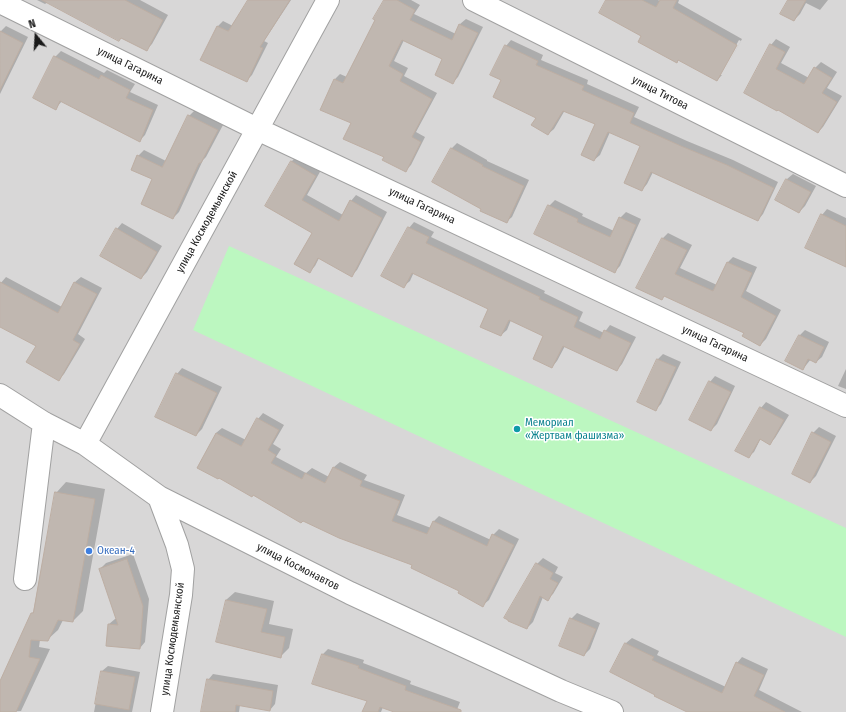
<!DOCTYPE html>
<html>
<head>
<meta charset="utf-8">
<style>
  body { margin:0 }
  #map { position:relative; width:846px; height:712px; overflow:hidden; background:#ece8e0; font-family:"Fira Sans Condensed",sans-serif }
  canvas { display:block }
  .north { position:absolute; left:16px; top:16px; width:40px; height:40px; -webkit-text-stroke:3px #fff; paint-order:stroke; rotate:342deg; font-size:11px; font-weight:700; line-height:16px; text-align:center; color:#1a1a1a }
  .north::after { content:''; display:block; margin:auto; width:14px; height:18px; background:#1a1a1a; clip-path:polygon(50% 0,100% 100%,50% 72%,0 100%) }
</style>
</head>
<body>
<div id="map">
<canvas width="846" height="712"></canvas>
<div class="north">N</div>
</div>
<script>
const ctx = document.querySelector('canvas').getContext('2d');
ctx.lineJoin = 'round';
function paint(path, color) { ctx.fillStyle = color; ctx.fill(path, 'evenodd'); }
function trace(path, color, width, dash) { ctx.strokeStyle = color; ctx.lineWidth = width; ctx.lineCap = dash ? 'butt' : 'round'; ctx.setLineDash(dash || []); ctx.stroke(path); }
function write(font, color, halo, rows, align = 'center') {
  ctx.font = font + ' "Fira Sans Condensed",sans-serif'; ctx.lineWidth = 3; ctx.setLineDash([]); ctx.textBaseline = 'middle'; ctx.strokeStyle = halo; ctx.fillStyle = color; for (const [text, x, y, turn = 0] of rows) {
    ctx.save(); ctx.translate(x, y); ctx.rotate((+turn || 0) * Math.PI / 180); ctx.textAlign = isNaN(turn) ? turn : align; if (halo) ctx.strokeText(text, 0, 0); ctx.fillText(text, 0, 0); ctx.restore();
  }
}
paint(new Path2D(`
  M0 0H846V712H0Z`), '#d8d7d7');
paint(new Path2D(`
  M229 246 846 528V637L193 330Z`), '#bcf7c0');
paint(new Path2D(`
  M37 0H140L168 15 152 44 146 50 48 2 45 4Z
  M250 0H291L264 41 268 43 252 75 246 81 217 27 223 21 233 26Z
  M385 0H411L420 5 414 14 456 34 460 24 466 19 483 27 458 77 453 82 443 59 404 40 394 61 408 68 404 76 437 93 416 132 425 137 411 165 406 170 385 156 352 122 335 79 340 74 347 77Z
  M606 0H658L660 1 661 0H679L678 3 742 39 722 75 717 80 679 59 677 61 642 36ZM739 40 741 41 722 75H719Z
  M789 0H828L820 10 806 3 800 14 794 20Z
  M6 26 28 37 0 94V32Z
  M776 39 790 47 781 63 809 78 815 68 821 62 837 72 827 88 842 96 823 127 818 132 778 109 771 45Z
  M511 40 543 55 541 60 588 80 587 84 639 107 634 117 687 141 733 160 778 182 763 214 758 220 653 172 647 184 642 190V146L610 132 600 155 594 160 596 124 565 110 554 129 548 134 537 117 502 80 506 46Z
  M61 51 104 73 107 70 135 84 130 92 158 105 145 135 139 141 62 101 56 108 55 57Z
  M195 110 223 125 206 157 203 160 179 212 173 218 153 179 138 156 144 150 166 161 189 116Z
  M457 143 487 160V161L529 180 512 217 506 222 451 149Z
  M297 156 321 170 307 195 343 215 351 201 356 195 387 212 357 270 352 275 319 258 315 266 310 271 313 232 266 206 291 162Z
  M793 174 816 186 805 206 799 212 776 200 787 179Z
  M555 200 583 214 582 216 614 231 620 218 626 212 641 219 620 266 614 272 549 206Z
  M827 209 846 218V266L822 215Z
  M414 222 434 232 431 237 545 291 544 293 583 312 579 321 604 333 610 325 636 337 622 364 617 370 565 346 557 361 552 367 545 336 511 320 507 330 501 335 490 309 414 272 410 281 404 286 409 228Z
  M122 223 162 246 147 272 141 278 117 229Z
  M668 233 692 245 680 268 717 285 728 262 733 257 757 267 746 291 781 310 766 339 760 345 745 332 665 295 661 299 638 287 663 238Z
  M6 277 62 307 75 282 81 277 102 288 78 334 85 339 64 374 58 380 37 346 0 326V284Z
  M805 330 829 342 822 357 816 362 811 359 803 369 787 361 800 335Z
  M663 354 681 362 661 404 656 409 658 359Z
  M182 368 222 387 202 429 196 435 177 374Z
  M846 369V389L838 386Z
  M715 376 735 386 717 424 711 430 710 382Z
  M766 402 789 415 775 438 770 443 761 438 754 452 748 457 761 408Z
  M263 413 284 425 273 444 281 449 276 457 306 473 312 468 329 477 334 467 340 462 367 475 364 480 405 495 397 515 431 528 434 521 439 516 491 540 493 535 499 529 519 539 489 600 483 605 461 591 414 564 286 512 219 477 198 467 216 433 222 428 246 440 258 419Z
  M819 427 836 436 816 476 810 482 813 433Z
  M66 482 105 489 83 611 73 621 63 620 58 630 47 640H40L39 647 50 649 21 711 0 712V684L32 613 35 611 56 493Z
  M133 554 149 599 145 642 140 648 109 624 115 619H117L100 569 106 563Z
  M543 558 558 567 555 573 563 577 553 594 547 599 543 597 533 622 527 628 537 564Z
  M235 592 274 601 269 624 293 629 289 648 280 657 226 600Z
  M577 613 600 623 590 649 584 655 571 619Z
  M632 638 659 651 657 655 726 687 737 663 742 657 768 669 759 690 802 712H695L656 694 612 672 626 643Z
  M328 649 364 660 363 663 411 681 410 684 460 702 456 712H397L383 707 381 712H363L368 700 323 654Z
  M108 666 140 672 132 712H94L102 671Z
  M213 674 278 685 275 704 270 710 240 705 239 712H202L208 680Z`), '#0003');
const building = new Path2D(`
  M42 0H125L163 20 147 51 121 38 119 41Z
  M248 0H290L260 47 263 48 247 82 200 60 217 26 228 31Z
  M384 0H397L415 10 410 20 452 40 459 24 478 33 453 84 435 75 442 59 402 40 389 66 403 74 400 81 432 99 412 137 421 142 406 172 382 160 384 157 343 139 351 123 320 110 334 79 343 83 375 20 373 19Z
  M606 0H642L656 7 660 0H677L673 8 737 45 717 81 678 60 677 63 638 42 641 36 599 13Z
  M788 0H806L794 21 780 14Z
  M0 31 23 43 0 90Z
  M770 44 785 52 776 69 804 84 814 67 832 78 822 93 837 102 818 133 778 110 777 111 744 93Z
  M505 45 538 61 536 65 584 86 582 90 634 113 630 123 681 146 727 165 774 188 758 221 651 172 642 191 624 183 640 146 608 132 594 161 581 155 595 124 563 111 548 135 531 125 536 118 493 97 501 80 490 75Z
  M54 56 99 79 101 75 130 90 126 98 153 110 140 142 60 101 56 110 33 98Z
  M188 115 218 130 201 163H199L173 219 141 204 152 179 131 170 137 155 162 167Z
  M451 148 483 165 482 166 524 186 507 223 480 211 481 209 432 182Z
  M291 161 316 176 302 200 339 221 350 200 382 218 352 277 318 258 310 273 294 264 312 233 265 206Z
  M786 179 811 192 799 213 775 200Z
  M548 205 578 219 577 222 610 237 619 217 636 225 615 273 534 234Z
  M821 214 846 226V267L805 248Z
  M408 227 429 237 426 243 540 297 539 299 578 317 574 327 600 339 604 330 631 343 617 371 563 346 552 368 533 359 543 336 509 320 501 336 480 327 488 309 412 273 404 288 381 276Z
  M116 228 157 252 141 279 100 256Z
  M662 238 687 250 675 274 713 291 727 262 752 273 741 297 776 316 760 346 742 336 744 333 664 296 662 300 636 288Z
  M0 282 58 313 74 282 97 294 73 340 80 344 59 381 26 362 36 346 0 327Z
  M799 335 824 347 816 363 808 359 803 370 785 361Z
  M657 359 676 367 656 411 637 402Z
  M176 373 217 393 196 436 155 417Z
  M709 381 731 392 711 431 689 420Z
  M760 407 784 420 770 445 760 439 749 458 735 451Z
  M257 418 279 430 268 450 276 455 271 463 302 479 305 473 325 483 333 467 362 481 360 486 400 501 392 521 427 534 433 521 487 546 492 534 514 545 483 607 458 593 459 591 411 568 412 565 339 538 303 521 301 523 253 495 252 497 219 478 218 479 197 468 216 433 241 446Z
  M812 432 831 442 810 483 792 474Z
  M55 492 95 499 73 622 58 620 48 641 31 640 29 657 40 659 16 712H0V681L31 613H33Z
  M127 559 143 606 140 649 106 646 108 624 118 625 99 569Z
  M536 563 553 573 550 579 558 583 548 601 540 596 527 629 508 621V620L504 618Z
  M226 600 267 609 261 632 285 637 281 658 216 642Z
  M570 618 596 629 584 656 559 646Z
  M625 643 654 657 652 660 722 693 736 662 764 675 754 696 785 712H687L654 696 655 695 610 672Z
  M322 654 359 666 358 668 406 686 405 690 461 710V712H394L380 707 378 712H362L367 701 312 684Z
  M101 671 135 677 129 710 95 704Z
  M207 679 273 691 270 711 236 705 235 712H201Z`);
paint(building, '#c0b7b0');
trace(building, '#bdaea3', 1);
const minor = new Path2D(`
  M474 0 846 186
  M0 2 257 129 846 406
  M0 395 44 423 85 444 159 497 350 593 561 691 612 712
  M85 444 328 0
  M159 497 177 545 183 569 181 595 162 712
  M25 579 44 423`);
trace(minor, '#a1a1a1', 24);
trace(minor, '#fff', 22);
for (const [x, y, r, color] of [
  [517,429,4,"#0f9aa8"],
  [89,551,4,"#3f7fe0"]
]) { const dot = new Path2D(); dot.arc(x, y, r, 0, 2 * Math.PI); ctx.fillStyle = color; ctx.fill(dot); trace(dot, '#fff', 1.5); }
write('11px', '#1a1a1a', '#fff', [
  ["улица Гагарина",130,66,26],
  ["улица Титова",660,93,27],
  ["улица Гагарина",422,206,25],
  ["улица Космодемьянской",207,222,-61],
  ["улица Гагарина",715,344,25],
  ["улица Космонавтов",298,567,27],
  ["улица Космодемьянской",173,639,-82]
]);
write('11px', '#0d838f', '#fff', [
  ["Мемориал",525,423],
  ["«Жертвам фашизма»",525,436]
], 'left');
write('11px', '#366cbe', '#fff', [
  ["Океан-4",97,551]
], 'left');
</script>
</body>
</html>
